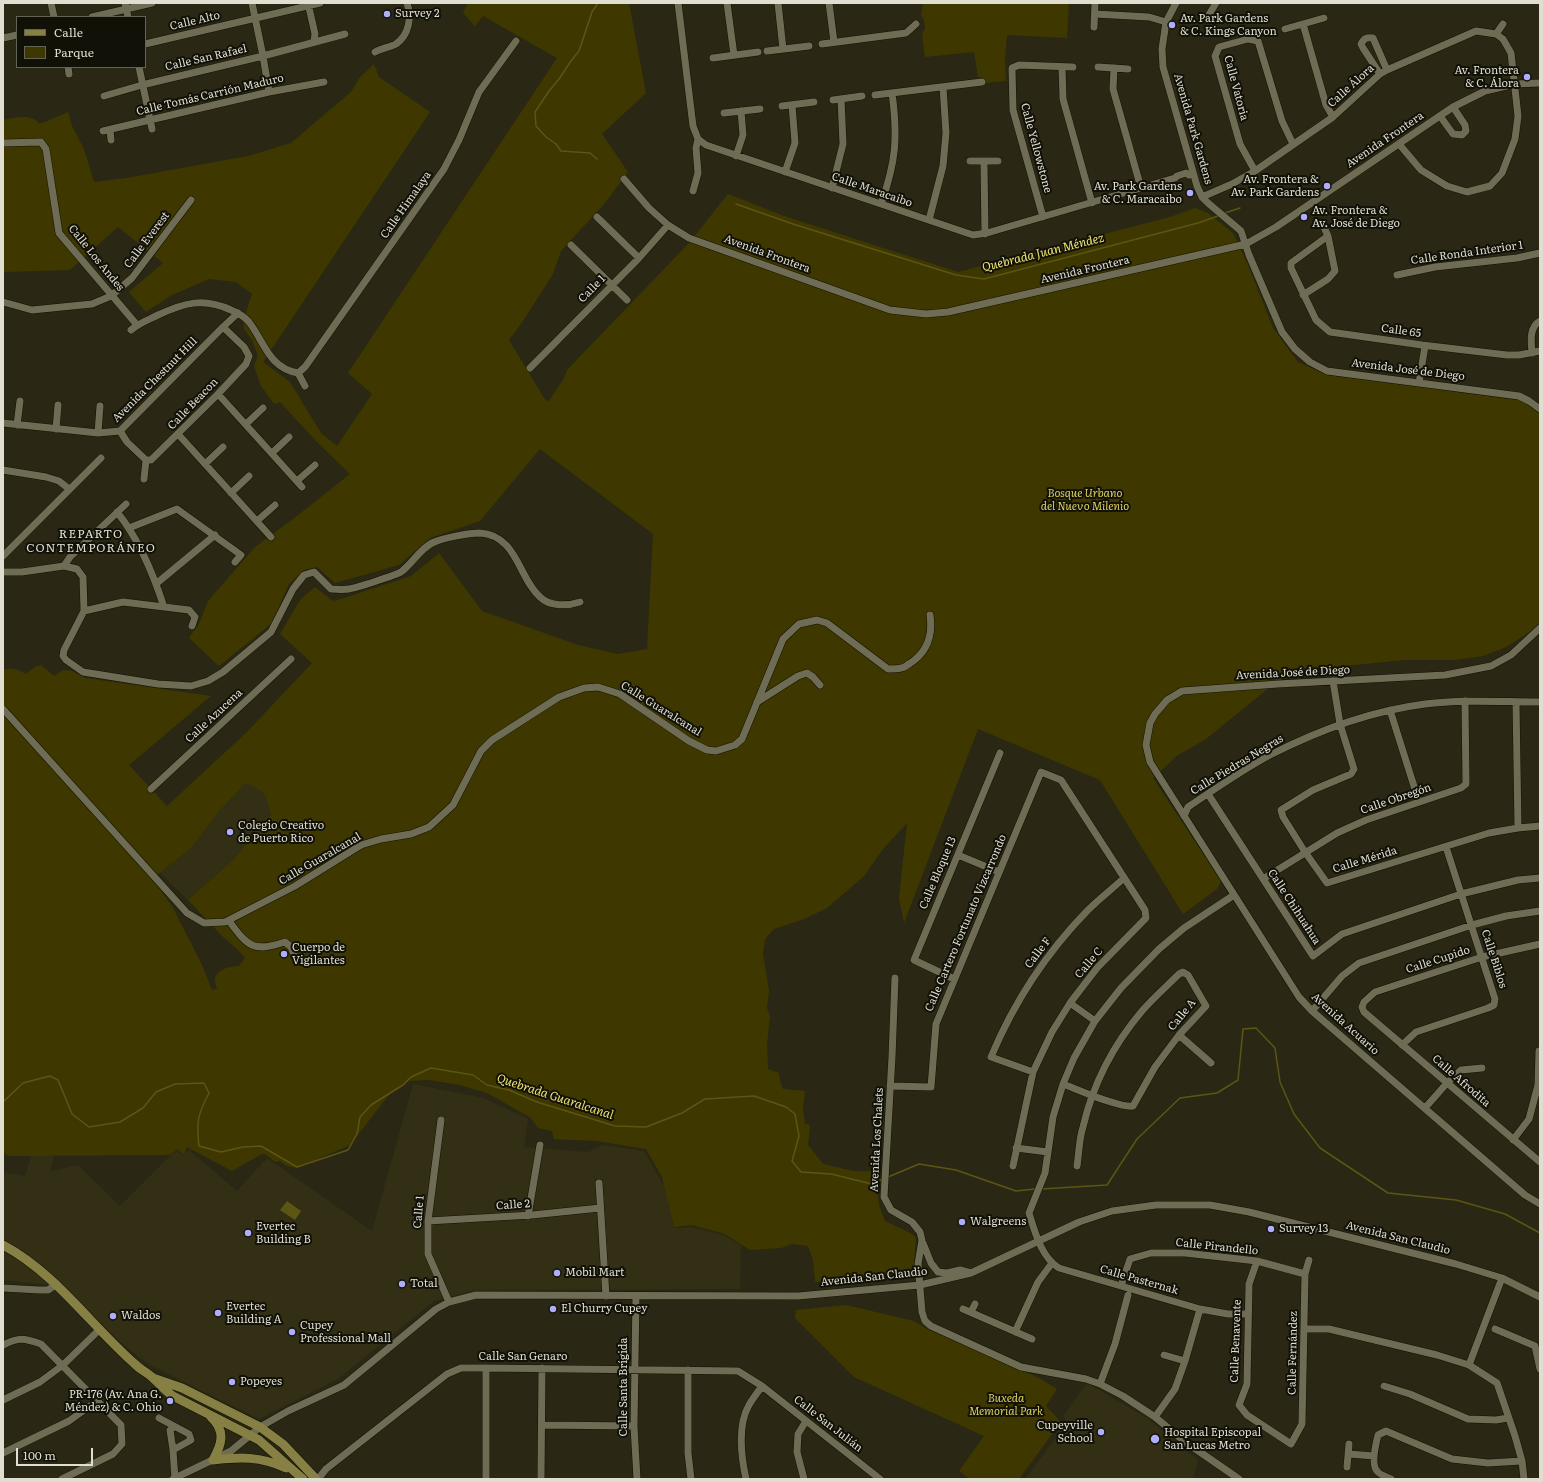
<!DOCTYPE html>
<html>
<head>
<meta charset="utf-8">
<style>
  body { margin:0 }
  #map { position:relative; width:1543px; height:1482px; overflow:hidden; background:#2a2814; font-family:Literata,serif }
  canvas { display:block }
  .frame { position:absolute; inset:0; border:4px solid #dfded1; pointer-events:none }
  .legend { position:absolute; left:16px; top:16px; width:130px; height:52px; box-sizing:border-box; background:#121108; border:1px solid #646358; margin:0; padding:5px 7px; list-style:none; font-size:12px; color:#dfded1 }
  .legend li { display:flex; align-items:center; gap:8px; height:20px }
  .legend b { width:20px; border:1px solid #646358 }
  .scale { position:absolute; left:16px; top:1448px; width:77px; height:18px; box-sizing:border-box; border:2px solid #dfded1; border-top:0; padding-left:5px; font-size:12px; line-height:14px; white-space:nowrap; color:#dfded1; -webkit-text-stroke:3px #121108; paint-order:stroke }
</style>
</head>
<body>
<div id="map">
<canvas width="1543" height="1482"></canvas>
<div class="frame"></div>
<ul class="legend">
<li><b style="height:5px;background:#878044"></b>Calle</li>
<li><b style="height:11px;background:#3e3800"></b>Parque</li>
</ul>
<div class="scale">100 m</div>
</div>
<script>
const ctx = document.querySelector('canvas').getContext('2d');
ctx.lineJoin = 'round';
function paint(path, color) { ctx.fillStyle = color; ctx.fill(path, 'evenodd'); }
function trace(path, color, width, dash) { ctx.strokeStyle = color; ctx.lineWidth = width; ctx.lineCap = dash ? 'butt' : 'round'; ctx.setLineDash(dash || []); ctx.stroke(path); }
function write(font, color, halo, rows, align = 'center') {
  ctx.font = font + ' Literata,serif'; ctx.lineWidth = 4; ctx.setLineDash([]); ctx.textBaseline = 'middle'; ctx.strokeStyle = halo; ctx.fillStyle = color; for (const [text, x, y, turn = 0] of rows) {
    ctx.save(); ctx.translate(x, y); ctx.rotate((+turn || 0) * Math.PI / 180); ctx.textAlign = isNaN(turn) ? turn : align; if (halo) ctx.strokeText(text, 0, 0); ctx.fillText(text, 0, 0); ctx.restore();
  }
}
paint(new Path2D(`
  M247 782 259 788 267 799 271 815 232 861 188 900 160 873 191 848 219 811Z
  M413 1084 484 1098 528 1119 524 1147 588 1152 603 1145 644 1151 664 1186 674 1228 692 1227 723 1235 741 1245 740 1289 475 1290 434 1301 338 1379 259 1419 148 1364 49 1285 3 1280V1172L25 1176 32 1154 54 1156 50 1171 78 1165 120 1206 176 1150 183 1156 189 1150 237 1191 267 1158 372 1231Z
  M1087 1383 1147 1418 1198 1460 1193 1479H1025L1055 1439 1069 1424 1063 1416Z`), '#322f14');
paint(new Path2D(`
  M468 3H629L646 93 602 134 628 172 605 203 561 251 553 274 523 321 509 340 544 398 548 402 563 380 567 370 689 243 728 194 787 217 958 272 1170 217 1195 208 1208 213 1233 233 1248 265 1273 328 1298 362 1327 375 1518 400 1525 402 1540 413V621L1536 628 1506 647 1483 656 1455 660H1405L1333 667 1299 668 1270 687 1206 739 1178 755 1153 778 1221 881 1217 889 1183 914 1100 780 978 729 904 923 899 898 907 823 883 849 864 876 827 908 804 919 774 929 765 939 763 954 769 991 767 1008 770 1016 767 1045 768 1069 779 1073 780 1081 783 1089 805 1091 803 1108 805 1124 810 1125 808 1145 823 1164 853 1171H879C881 1179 878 1186 878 1194 877 1203 882 1213 885 1221L912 1234 916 1238 913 1274 815 1282 813 1260 808 1246 792 1244 781 1248 750 1250 725 1234 692 1225 674 1227 662 1177 646 1149 596 1141 554 1139 552 1131 538 1128 531 1118 487 1093 460 1085 429 1080 407 1081 389 1095 350 1145 297 1168 287 1166 280 1161 275 1162 265 1154H262L232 1171 187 1147 184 1155 177 1149 170 1155 8 1156 3 1152V670C11 667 19 670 26 674L35 667 41 665 54 676 63 670 72 671 85 678 211 696 129 765 167 806 247 732 312 663 280 634 300 600 315 587 333 601 341 599 411 576 439 553 482 611 578 645 618 654 647 649 653 534 540 449 480 521 430 538 399 565 335 583 317 567 304 570 289 584 272 623 219 666 189 638 199 624 208 601 255 547 297 516 350 474 316 441 280 402 274 404 261 386 254 366 258 356 252 340 244 329V318L252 294 236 282 209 279 172 295 146 312 129 292 163 263 118 227 70 270 3 272V120C14 118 32 113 39 124 49 121 58 116 68 112L72 126 84 149 94 182 127 178 248 156 291 143 351 92 360 77 374 64 379 77 430 112 263 362 290 382 321 433 337 446 372 394 348 373 557 58 483 16 475 26 463 13ZM246 783C266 791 266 795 271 815L232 861 188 900 222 936 238 950 245 958 239 966C231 966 217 969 215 979 215 982 216 986 217 989L212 990 202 965 173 908 151 876 160 873 191 848 219 811Z
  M923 3H1069L1067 38 1007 35 1005 59 1006 81 984 83 982 77H978L974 52 925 57 922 34 925 29 924 20 921 15Z
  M846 1305 914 1321 925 1328 1039 1378 1057 1389 1046 1406 1061 1422 1019 1479H970L959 1471 984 1436 854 1377 795 1318 796 1310Z`), '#3e3800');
paint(new Path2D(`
  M287 1201 301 1211 295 1220 280 1210Z`), '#5c5514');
trace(new Path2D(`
  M597 159 590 153 561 151 556 144 546 137 536 126 535 112 549 91 559 79 571 61 579 51 592 12 598 3
  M736 204 793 224 956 275 984 279 1198 223 1218 216
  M1225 213 1240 208
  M3 1102 23 1083 50 1076 58 1080 72 1114 89 1127 120 1122 143 1108 156 1092 175 1084 204 1083 209 1093C198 1114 196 1122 199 1146L221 1152 243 1147 261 1146 297 1167 348 1150 357 1134 360 1117 371 1105 403 1085 411 1077 431 1068 473 1075 487 1085 509 1090 537 1102 615 1126 646 1127 682 1113 705 1099 754 1096 786 1107 795 1114 799 1136 792 1161 801 1172 831 1174 872 1184 883 1179
  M888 1177 919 1164 956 1170 1016 1191 1035 1189
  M1041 1189 1107 1185 1137 1139 1180 1098 1217 1093 1238 1080 1243 1029 1256 1028 1275 1048 1280 1082 1294 1114 1320 1148 1388 1193 1456 1200 1505 1214 1540 1233`), '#5c5514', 1.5);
const minor = new Path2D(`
  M51 3 54 17
  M125 3 128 17
  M252 3 263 56 269 92
  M308 3 315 34 314 41
  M678 3 693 126 698 139 706 145 973 235 987 233 1175 178 1177 176 1186 173 1189 175
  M727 3 734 55
  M778 3 783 49
  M829 3 834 42
  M1176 3 1166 22 1162 49 1163 67 1197 186 1202 197 1208 203 1241 231 1249 255 1282 332 1295 349 1310 362 1327 371 1519 396 1529 401 1540 409
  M1095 14 1149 17 1166 22
  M92 17 152 3
  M1207 18 1216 3
  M1303 24 1326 105 1333 117
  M1094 27 1095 3
  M1285 29 1324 18
  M1496 34 1503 24
  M3 38 17 35
  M145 44 320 3
  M822 44 906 33 916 24
  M767 51 809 46
  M375 52C382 48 391 47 396 44 409 35 412 17 407 3
  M713 58 758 52
  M68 67 69 74
  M139 67 152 129
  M1062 67 1063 99 1092 203
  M1098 67 1128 69
  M1114 68 1113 89 1141 188
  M1380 74 1363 48 1361 44C1364 38 1367 37 1373 38L1387 70
  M875 95 982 82
  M104 96 142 85 263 56 345 34
  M833 100 862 96
  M782 106 814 102
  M724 113 760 109
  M1440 116 1453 134 1462 135 1466 131 1465 125 1453 107
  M110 130 111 140
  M103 131 269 92 324 82
  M3 143 41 142 46 149 59 233 137 325
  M736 156 743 135 741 111
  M970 161H998
  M984 162 985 234
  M1255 171 1240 144 1215 56 1219 47 1248 39 1258 41 1282 121 1293 144
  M785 172 795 143 792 105
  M624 179 649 208 668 225 689 238 890 310 926 314 948 312 1246 244 1276 227 1453 107 1485 91 1515 84 1540 83
  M832 188 843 144 841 99
  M693 191 698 173 696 148 698 139
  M1202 197 1232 184 1255 171 1333 117 1380 74 1387 70 1476 31 1496 34 1503 39 1511 53 1518 116 1515 139 1502 173 1490 186 1467 192 1447 186 1421 170 1399 144
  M881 204C896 162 898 137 892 93
  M597 217 639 258
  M1043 217 1013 110 1012 68 1019 65 1073 67
  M929 220 943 166 946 133 943 87
  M1328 236 1291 263V268L1316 320 1330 332 1422 345 1507 355H1519L1540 351
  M571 245 627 300
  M1397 275 1435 267 1517 258 1540 253
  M1303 295 1328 279 1335 271 1328 236 1322 223
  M3 302 32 310 92 304 111 296 132 278 191 200
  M131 330C139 323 148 320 158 315 184 303 203 297 231 310 238 313 244 316 249 322 265 343 269 368 298 373
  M1532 353C1531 342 1529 327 1540 321
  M530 368 639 258 668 225
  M298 373 305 367 444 169 459 140 479 92 516 41
  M298 373 305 386
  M1419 383 1425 346
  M218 394 302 487
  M3 423 98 433 120 431 223 327 238 313
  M246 424 263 408
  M17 425 20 401
  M56 429 58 405
  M120 431 127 442 146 460H151L218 394 246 364 249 356 244 347 223 327
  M98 433 100 406
  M178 434 271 537
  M272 453 289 437
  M205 464 223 447
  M3 470 46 477 59 481 69 489
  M144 479 146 460
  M297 481 315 465
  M231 493 249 476
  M117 512C139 539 153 573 164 607
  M257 521 275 505
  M129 528 177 509 241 555 235 562
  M3 556 101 458
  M64 566 70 557 126 504
  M3 572H22L64 566 77 569 83 577 84 611 64 650 63 656 66 660 83 672 158 684 191 686 208 681 223 672 271 632 293 589 304 575 314 572 331 589C337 589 343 590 349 589 356 588 396 575 401 572 412 564 420 549 432 543 442 538 469 533 480 533 517 535 519 579 540 597 550 607 568 606 580 602
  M157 583 215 535
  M84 611 123 602 189 610 195 617 192 626
  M1540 628 1511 655 1491 666 1445 675 1278 684 1182 691 1167 700 1155 714 1150 723 1146 745 1150 762 1299 997 1312 1011 1525 1195 1540 1204
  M1333 681 1340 724 1354 769 1351 774 1313 790 1281 810 1283 817 1305 852 1327 883 1489 833 1518 828 1540 826
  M757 702 798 676 807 673 813 677 820 685
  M1516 702 1518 828
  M3 709 187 913 204 923 225 922 295 886 361 845 381 839 411 834 429 827 453 805 481 751 492 740 559 697 584 688 598 687 620 694 689 741 707 750 716 751 735 745 742 739 783 639 799 624 817 620 827 623 888 669C892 669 897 669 901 668 904 668 907 665 909 664 927 653 933 636 930 615
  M1390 710 1419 802
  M151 789 291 659
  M1208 794 1313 956 1342 934 1461 894 1518 880 1540 878
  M1184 816 1188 807C1215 789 1242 770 1270 755 1319 730 1370 711 1425 704 1463 699 1502 702 1540 702
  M958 855 999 872
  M1263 879 1337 833 1366 820 1461 788 1466 784 1465 701
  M1234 895 1184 928 1159 949 1121 988 1095 1021 1074 1058 1063 1084 1053 1117 1045 1173 1029 1213C1035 1232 1041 1257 1059 1268L1200 1309 1228 1314H1248
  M229 921C248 946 252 953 285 942L291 947 294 954
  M1540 944 1482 957 1375 992 1364 1002 1362 1007 1364 1012 1540 1162
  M895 978 892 1057 884 1197 891 1210 912 1222 920 1232 922 1240 918 1264 922 1312 925 1321 931 1326 1021 1367 1086 1379 1100 1384 1123 1396 1155 1417 1184 1441 1239 1479
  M954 979 914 960 1000 753
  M1070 1003 1095 1021
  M1312 1011 1342 976 1359 963 1472 925 1506 916 1540 911
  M1179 1035 1211 1063
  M1402 1045 1416 1032 1488 1008 1494 1005 1495 999 1446 847
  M1033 1072 991 1057C1014 1002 1046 953 1088 910 1099 899 1112 889 1124 878
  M1063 1084C1079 1090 1119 1108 1133 1106L1155 1067 1179 1035 1206 1006 1188 975 1183 972 1179 974C1167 986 1153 998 1142 1011 1114 1044 1093 1084 1083 1127 1079 1139 1079 1153 1077 1166
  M890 1086 931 1087 936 1024 1041 772 1061 780 1145 910 1146 918 1097 968 1070 1003 1052 1032 1033 1072 1013 1166
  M1425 1108 1447 1083 1461 1070 1482 1068
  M441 1120 428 1221V1254L449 1302
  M1513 1140 1529 1119 1538 1085 1539 1051H1540
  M1016 1148 1048 1152
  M599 1183 606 1296
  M528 1216 540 1145
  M428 1221 532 1215 600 1208
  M923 1243 931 1263 938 1272 947 1273 960 1270 971 1273
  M1257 1261 1249 1284 1247 1384 1239 1405 1247 1415 1291 1444 1302 1424 1305 1274 1309 1260
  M1121 1286 1130 1259 1151 1253H1185L1257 1261 1305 1274
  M3 1288 39 1290H48L57 1284
  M636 1296 634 1426 637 1479
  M963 1309 1032 1339
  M971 1312 975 1304
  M1305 1329H1329L1437 1355 1469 1365 1497 1383 1515 1436 1522 1461 1524 1479
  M1495 1329 1535 1346 1540 1369
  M1015 1332 1038 1282 1052 1263
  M3 1345C19 1337 24 1338 41 1344L121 1425 122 1444 113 1454 62 1479
  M1164 1355 1185 1361
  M1469 1365 1502 1278
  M688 1370V1453L691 1479
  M1100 1384 1115 1344 1128 1295
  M1384 1386 1410 1394 1468 1419 1496 1420 1508 1418
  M3 1400 40 1382 63 1365 100 1329
  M1155 1417 1175 1389 1185 1361 1200 1309
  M159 1418 189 1434 191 1440 173 1450
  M543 1425 634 1426
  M174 1427 170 1430 173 1450 175 1479
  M3 1453 69 1421 98 1400
  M1349 1454 1374 1456
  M1347 1467 1349 1444
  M173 1479 231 1451 260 1427 288 1411 344 1385 436 1309 449 1302 476 1295 798 1296 920 1285 971 1273 1079 1222 1112 1211 1156 1205H1210L1249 1212 1456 1264 1502 1278 1540 1297
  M318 1479 326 1469 447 1374 461 1368H486L738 1371 762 1386 880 1479
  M486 1479V1368
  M541 1479 542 1368
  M746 1479C741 1456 737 1426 749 1405 753 1398 758 1392 762 1386
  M804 1479 797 1452 798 1434 806 1421
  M1391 1479C1387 1477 1380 1475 1377 1471 1371 1465 1376 1443 1378 1435L1386 1431 1452 1459 1488 1463 1522 1461`);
const major = new Path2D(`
  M3 1245C57 1274 91 1326 136 1365 141 1370 148 1373 153 1378 160 1384 165 1391 173 1396L259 1440 303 1479
  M153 1378 182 1388 260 1427 283 1444 316 1479
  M211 1417C226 1431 222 1444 213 1460
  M213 1460C240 1457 260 1456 286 1468`);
trace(minor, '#131101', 8);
trace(major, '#131101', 10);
trace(minor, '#6e6c55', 7);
trace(major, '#878044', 9);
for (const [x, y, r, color] of [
  [387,14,4,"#aeaefb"],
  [1172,25,4,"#aeaefb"],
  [1527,77,4,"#aeaefb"],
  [1327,186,4,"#aeaefb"],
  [1190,193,4,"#aeaefb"],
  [1304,217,4,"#aeaefb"],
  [230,832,4,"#aeaefb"],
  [284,954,4,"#aeaefb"],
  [962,1222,4,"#aeaefb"],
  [1271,1229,4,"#aeaefb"],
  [248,1233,4,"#aeaefb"],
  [557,1273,4,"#aeaefb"],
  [402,1284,4,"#aeaefb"],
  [553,1309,4,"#aeaefb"],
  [218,1313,4,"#aeaefb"],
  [113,1316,4,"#aeaefb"],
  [292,1332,4,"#aeaefb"],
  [232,1382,4,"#aeaefb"],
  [170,1401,4,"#aeaefb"],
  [1101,1432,4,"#aeaefb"],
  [1155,1439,5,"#aeaefb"]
]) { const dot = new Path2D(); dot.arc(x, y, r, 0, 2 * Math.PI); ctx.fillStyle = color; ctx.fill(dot); trace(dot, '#121108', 1.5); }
write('11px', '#dfded1', '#121108', [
  ["Survey 2",395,14],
  ["Av. Park Gardens",1180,19],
  ["& C. Kings Canyon",1180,32],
  ["Av. Frontera",1519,71,"right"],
  ["& C. Álora",1519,84,"right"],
  ["Av. Frontera &",1319,180,"right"],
  ["Av. Park Gardens",1319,193,"right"],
  ["Av. Park Gardens",1182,187,"right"],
  ["& C. Maracaibo",1182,200,"right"],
  ["Av. Frontera &",1312,211],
  ["Av. José de Diego",1312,224],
  ["Colegio Creativo",238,826],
  ["de Puerto Rico",238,839],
  ["Cuerpo de",292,948],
  ["Vigilantes",292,961],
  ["Walgreens",970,1222],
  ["Evertec",256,1227],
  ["Building B",256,1240],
  ["Survey 13",1279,1229],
  ["Mobil Mart",565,1273],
  ["Total",410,1284],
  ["Evertec",226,1307],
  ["Building A",226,1320],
  ["El Churry Cupey",561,1309],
  ["Waldos",121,1316],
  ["Cupey",300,1326],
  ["Professional Mall",300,1339],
  ["Popeyes",240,1382],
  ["PR-176 (Av. Ana G.",162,1395,"right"],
  ["Méndez) & C. Ohio",162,1408,"right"],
  ["Cupeyville",1093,1426,"right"],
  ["School",1093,1439,"right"],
  ["Hospital Episcopal",1164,1433],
  ["San Lucas Metro",1164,1446]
], 'left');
write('11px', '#dfded1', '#121108', [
  ["Calle Alto",195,21,-13],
  ["Calle San Rafael",206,58,-13],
  ["Calle Álora",1351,86,-42],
  ["Calle Vatoria",1236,88,75],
  ["Calle Tomás Carrión Maduro",210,95,-13],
  ["Avenida Park Gardens",1193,129,74],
  ["Avenida Frontera",1385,140,-34],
  ["Calle Yellowstone",1036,148,75],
  ["Calle Maracaibo",872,190,19],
  ["Calle Himalaya",406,205,-55],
  ["Calle Everest",147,240,-53],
  ["Calle Ronda Interior 1",1467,253,-8],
  ["Avenida Frontera",767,254,20],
  ["Calle Los Andes",96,258,51],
  ["Avenida Frontera",1085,270,-13],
  ["Calle 1",592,289,-46],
  ["Calle 65",1401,331,8],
  ["Avenida José de Diego",1408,370,7],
  ["Avenida Chestnut Hill",155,380,-45],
  ["Calle Beacon",193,404,-46],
  ["Avenida José de Diego",1293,673,-3],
  ["Calle Guaralcanal",661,709,32],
  ["Calle Azucena",214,716,-43],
  ["Calle Piedras Negras",1237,765,-31],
  ["Calle Obregón",1396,799,-19],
  ["Calle Guaralcanal",320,859,-30],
  ["Calle Mérida",1365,860,-17],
  ["Calle Bloque 13",938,873,-67],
  ["Calle Chihuahua",1294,907,57],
  ["Calle Cartero Fortunato Vizcarrondo",966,923,-67],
  ["Calle F",1038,953,-53],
  ["Calle Biblos",1494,959,72],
  ["Calle Cupido",1438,960,-18],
  ["Calle C",1089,963,-50],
  ["Calle A",1182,1015,-51],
  ["Avenida Acuario",1345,1024,42],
  ["Calle Afrodita",1461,1081,41],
  ["Avenida Los Chalets",877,1140,-87],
  ["Calle 2",513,1205,-4],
  ["Calle 1",419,1212,-85],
  ["Avenida San Claudio",1398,1238,14],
  ["Calle Pirandello",1217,1247,6],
  ["Avenida San Claudio",874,1277,-6],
  ["Calle Pasternak",1139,1280,16],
  ["Calle Benavente",1236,1341,-88],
  ["Calle Fernández",1293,1353,-89],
  ["Calle San Genaro",523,1357],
  ["Calle Santa Brígida",624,1387,-90],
  ["Calle San Julián",828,1424,38]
]);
write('italic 11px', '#dbcf5e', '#121108', [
  ["Bosque Urbano",1085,494],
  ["del Nuevo Milenio",1085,507],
  ["Buxeda",1006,1399],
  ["Memorial Park",1006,1412]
]);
write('italic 12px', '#efe373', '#121108', [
  ["Quebrada Juan Méndez",1043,253,-14],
  ["Quebrada Guaralcanal",555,1097,18]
]);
ctx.letterSpacing = '1px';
write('12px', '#dfded1', '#121108', [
  ["REPARTO",91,534],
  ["CONTEMPORÁNEO",91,548]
]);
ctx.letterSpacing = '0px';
</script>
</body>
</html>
